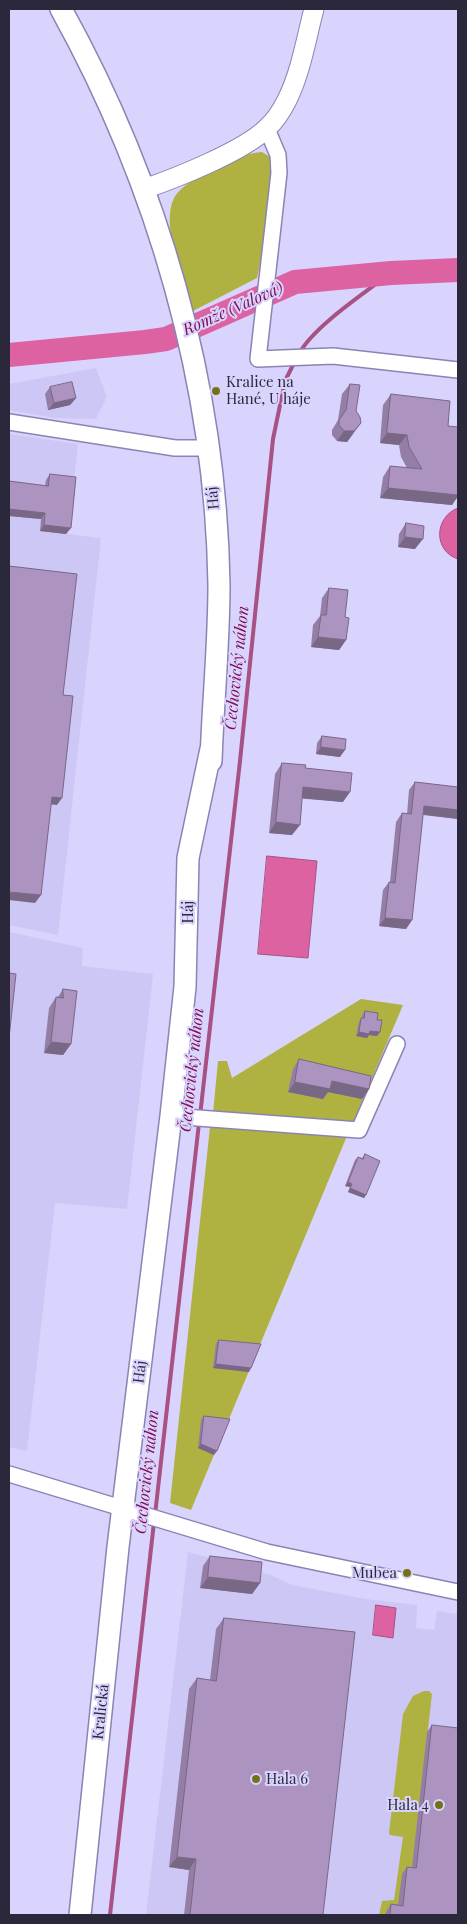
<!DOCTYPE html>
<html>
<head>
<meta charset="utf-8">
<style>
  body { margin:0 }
  #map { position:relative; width:467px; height:1924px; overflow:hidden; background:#d8d4fd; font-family:"Playfair Display",serif }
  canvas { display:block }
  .frame { position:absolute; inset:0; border:10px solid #2b283b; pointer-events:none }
</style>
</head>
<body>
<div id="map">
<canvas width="467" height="1924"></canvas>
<div class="frame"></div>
</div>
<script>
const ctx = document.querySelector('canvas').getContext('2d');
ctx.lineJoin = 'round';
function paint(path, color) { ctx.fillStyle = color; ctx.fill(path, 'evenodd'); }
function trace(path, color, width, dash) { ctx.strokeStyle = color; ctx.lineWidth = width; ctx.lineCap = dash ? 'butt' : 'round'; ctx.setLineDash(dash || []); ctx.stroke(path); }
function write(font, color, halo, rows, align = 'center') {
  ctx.font = font + ' "Playfair Display",serif'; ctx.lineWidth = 4; ctx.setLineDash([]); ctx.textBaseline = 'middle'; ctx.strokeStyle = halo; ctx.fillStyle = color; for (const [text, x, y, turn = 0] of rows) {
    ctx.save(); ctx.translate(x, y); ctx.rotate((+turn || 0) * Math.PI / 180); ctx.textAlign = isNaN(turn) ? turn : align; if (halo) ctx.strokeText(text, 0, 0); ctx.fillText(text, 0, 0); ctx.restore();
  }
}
paint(new Path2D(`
  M96 368 107 397 96 419 55 418 9 410V384Z
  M9 434 78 444 68 534 101 538 58 935 9 925Z
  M9 932 83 948 82 966 153 974 127 1209 55 1203 27 1451 9 1447Z
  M188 1552 268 1574 292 1585 366 1599 417 1605 416 1628 434 1630 437 1611 458 1614V1915H146Z`), '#cdc7f5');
paint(new Path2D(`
  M262 152 270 157 273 165 263 250 257 278 193 311C184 282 160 226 174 198 181 185 199 177 211 171 227 163 244 153 262 152Z
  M361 999 403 1005 353 1123 213 1113 218 1061H227L232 1078Z
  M210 1127 347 1136 191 1510 170 1503Z
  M424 1691H429L432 1694 407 1914 379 1915 382 1901 394 1900 403 1837 390 1835 389 1833 403 1714 413 1696Z`), '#afb241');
const water = new Path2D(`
  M458 508V559C433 551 434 517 458 508Z
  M267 856 317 861 308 958 258 954Z
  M376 1605 396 1608 393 1638 373 1635Z`);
paint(water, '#dd62a2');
trace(water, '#a85183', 1);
trace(new Path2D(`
  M299 354C313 327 366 292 391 273
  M200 1116 240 761 273 439 285 381 294 363
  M155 1515 199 1123
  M110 1915 154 1522`), '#a85183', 4);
trace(new Path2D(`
  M9 355 145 342 166 339 295 282 391 273 458 270`), '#dd62a2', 24);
const minor = new Path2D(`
  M267 129 278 155 279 173 258 359 333 356 458 370
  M9 422 175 448H207
  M171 1116 359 1130 397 1044
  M9 1474 267 1552 458 1592`);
const tertiary = new Path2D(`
  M144 189C176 178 244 151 267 128 275 121 282 110 287 100 301 72 306 39 314 9`);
const secondary = new Path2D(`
  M61 9C158 184 216 384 219 585 219 644 213 702 211 761
  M80 1915 118 1547 171 1116 185 987 188 858 211 749`);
trace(minor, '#8b84b3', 18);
trace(tertiary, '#8b84b3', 21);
trace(secondary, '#8b84b3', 24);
trace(minor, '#fff', 15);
trace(tertiary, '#fff', 19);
trace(secondary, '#fff', 21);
paint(new Path2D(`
  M350 384 353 434 347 442 337 441 332 435V430L338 420 342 394Z
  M50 387 76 398 70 405 48 410 45 394Z
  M391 394 448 426 458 427V496L452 505 380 498 383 477 390 466 407 468 401 457 399 445 380 443 383 405Z
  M50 474 66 534 40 531 41 519 9 516V481L45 486 46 480Z
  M406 523 415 549 398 547 399 534Z
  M329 588 345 617 346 640 339 650 311 647 313 625 320 616 322 598Z
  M322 736 340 757 316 754 317 743Z
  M282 763 305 768 343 802 302 798 292 835 269 833 275 774Z
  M415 782 458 787V819L423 815 412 920 406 929 379 926 383 890 389 882H390L396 822 402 813 407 814 409 790Z
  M63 989 71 1044 63 1055 44 1053 49 1008 56 997H58Z
  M365 1011 377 1020 380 1032 377 1036 369 1035 367 1038 356 1036 359 1021 362 1018V1015Z
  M299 1059 369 1089 362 1099 328 1092 323 1099 288 1092 293 1069Z
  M365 1154 366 1195 364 1198 348 1192 350 1187 345 1186 355 1160 358 1157 362 1158Z
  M219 1340 249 1372 213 1368 216 1343Z
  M204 1416 214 1455 198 1448 201 1420Z
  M210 1556 260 1583 252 1594 200 1588 203 1566Z
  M224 1618 323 1915H184L189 1870 169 1867 189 1689 197 1678 210 1680 216 1629Z
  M432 1725 458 1915H385L386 1912 391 1904 398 1905 402 1874 407 1867H412L427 1732Z`), '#957ea5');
paint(new Path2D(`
  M76 398 70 405 48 410 54 403Z
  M361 423 347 442 337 441 344 431Z
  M387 433 407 435 399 445 380 443Z
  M388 488 458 495V496L452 505 380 498Z
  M9 509 45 513 41 519 9 516Z
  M44 525 71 528 66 534 40 531Z
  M405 537 423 539 415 549 398 547Z
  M318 637 346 640 339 650 311 647Z
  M321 747 345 750 340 757 316 754Z
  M303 787 350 792 343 802 296 798Z
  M52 797 62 798 57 805 47 804Z
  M424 806 458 810V819L418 814Z
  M276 822 300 825 292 835 269 833Z
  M9 892 41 895 35 903 9 900Z
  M385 918 412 920 406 929 379 926Z
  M370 1031 380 1032 377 1036 369 1035 367 1038 356 1036 359 1032Z
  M51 1042 71 1044 63 1055 44 1053Z
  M332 1081 369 1089 362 1099 328 1092 323 1099 288 1092 295 1082Z
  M348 1182 352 1184 350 1187 345 1186Z
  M350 1188 366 1195 364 1198 348 1192Z
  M216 1364 251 1368 249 1372 213 1368Z
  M201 1444 217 1451 214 1455 198 1448Z
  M208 1577 260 1583 252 1594 200 1588Z
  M177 1857 196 1859 189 1870 169 1867Z`), '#796786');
const building = new Path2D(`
  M72 382 76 398 54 403 50 387Z
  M350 384 360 385 356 411 360 417 361 423 354 431H344L339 425V420L346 410Z
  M391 394 450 401 448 426 458 427V495L388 488 390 466 422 469 409 447 407 435 387 433Z
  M50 474 76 477 71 528 44 525 45 513 9 509V481L48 486Z
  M406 523 424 526 423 539 405 537Z
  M9 566 77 574 63 695 73 696 62 798 52 797 41 895 9 892Z
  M329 588 348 590 345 617 349 618 346 640 318 637 321 615H326Z
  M322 736 346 739 345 750 321 747Z
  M282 763 306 765 305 768 352 773 350 792 303 787 300 825 276 822Z
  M415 782 458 787V810L424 806 412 920 385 918 389 882 395 883 402 813 411 814Z
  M9 973 16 974 9 1038Z
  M63 989 77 991 71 1044 51 1042 56 997 63 998Z
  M365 1011 378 1013 377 1020H382L380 1032 370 1031 369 1034 359 1032 361 1018H364Z
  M299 1059 371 1076 369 1089 332 1081 330 1089 295 1082Z
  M365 1154 380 1161 366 1195 350 1188 352 1184 348 1182 358 1157 363 1159Z
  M219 1340 261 1344 251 1368 216 1364Z
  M204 1416 230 1419 217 1451 201 1444Z
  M210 1556 262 1562 260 1583 208 1577Z
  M224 1618 355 1632 323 1915H190L196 1859 177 1857 197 1678 216 1681Z
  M432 1725 458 1728V1915H390L391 1904 403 1906 407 1867 416 1868Z`);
paint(building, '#ad93c0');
trace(building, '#796786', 1);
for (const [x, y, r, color] of [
  [216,391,5,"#727319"],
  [407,1573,5,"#727319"],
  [256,1779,5,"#727319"],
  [439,1805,5,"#727319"]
]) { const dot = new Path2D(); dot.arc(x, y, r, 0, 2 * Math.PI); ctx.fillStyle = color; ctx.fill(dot); trace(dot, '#d8d4fd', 2); }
write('15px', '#2b283b', '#d8d4fd', [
  ["Kralice na",226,382],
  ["Hané, U háje",226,399],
  ["Mubea",397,1573,"right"],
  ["Hala 6",266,1779],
  ["Hala 4",429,1805,"right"]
], 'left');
write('15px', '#2b283b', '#d8d4fd', [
  ["Háj",213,498,-95],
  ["Háj",188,912,-90],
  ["Háj",140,1372,-83],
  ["Kralická",101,1712,-84]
]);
write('italic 16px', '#800d53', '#d8d4fd', [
  ["Romže (Valová)",233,309,-24],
  ["Čechovický náhon",237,668,-84],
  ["Čechovický náhon",192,1070,-84],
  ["Čechovický náhon",147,1472,-84]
]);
</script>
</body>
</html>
